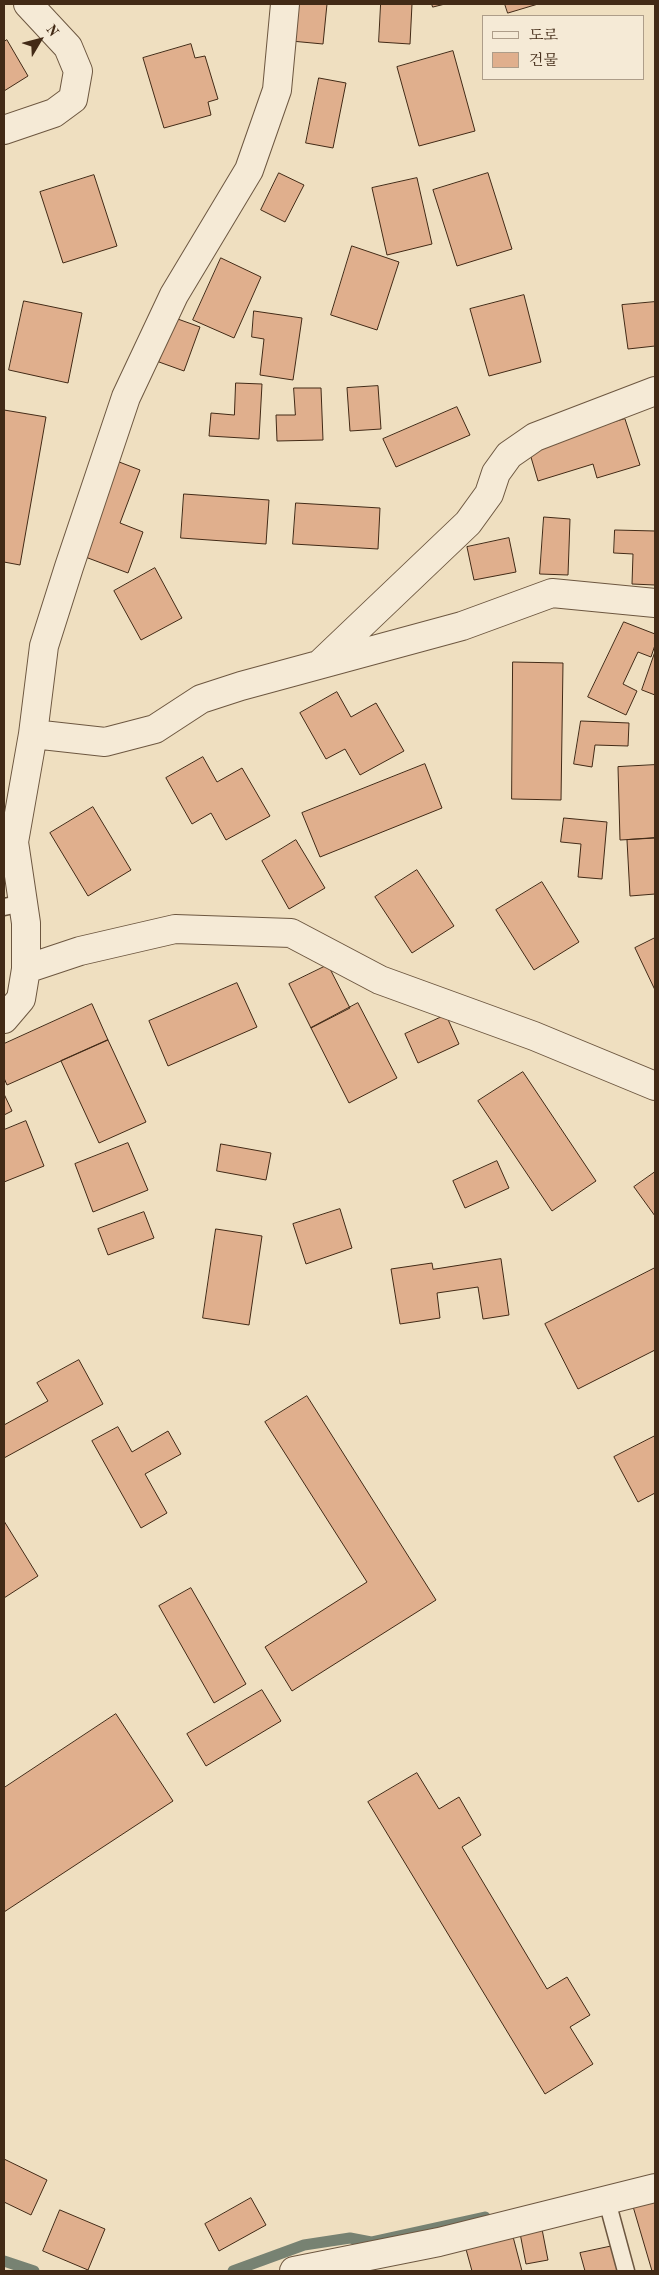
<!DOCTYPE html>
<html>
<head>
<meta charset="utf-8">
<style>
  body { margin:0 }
  #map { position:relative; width:659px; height:2275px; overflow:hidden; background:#efdfc0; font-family:"Old Standard TT","Noto Serif KR",serif }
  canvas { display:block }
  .frame { position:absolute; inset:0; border:5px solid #422a16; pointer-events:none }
  .legend { position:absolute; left:482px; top:15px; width:162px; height:65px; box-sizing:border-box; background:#f5ead6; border:1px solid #ad9d89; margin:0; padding:6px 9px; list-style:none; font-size:15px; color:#422a16 }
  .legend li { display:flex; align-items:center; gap:10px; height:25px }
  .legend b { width:25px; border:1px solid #ad9d89 }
  .north { position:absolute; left:15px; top:15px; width:50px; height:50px; -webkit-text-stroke:4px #f5ead6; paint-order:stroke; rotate:53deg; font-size:14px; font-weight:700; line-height:20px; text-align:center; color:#422a16 }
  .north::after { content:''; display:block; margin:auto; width:18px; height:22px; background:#422a16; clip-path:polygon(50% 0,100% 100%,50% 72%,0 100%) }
</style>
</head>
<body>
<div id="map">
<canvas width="659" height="2275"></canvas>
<div class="frame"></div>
<ul class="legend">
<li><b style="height:6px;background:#f5ead6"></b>도로</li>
<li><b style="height:14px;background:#e0af8d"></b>건물</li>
</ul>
<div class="north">N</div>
</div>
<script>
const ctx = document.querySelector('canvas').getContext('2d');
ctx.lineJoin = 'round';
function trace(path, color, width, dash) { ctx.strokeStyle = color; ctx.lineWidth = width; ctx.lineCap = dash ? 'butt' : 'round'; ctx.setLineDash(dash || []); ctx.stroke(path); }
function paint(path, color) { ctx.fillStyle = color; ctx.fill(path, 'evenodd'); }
trace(new Path2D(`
  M4 2261 34 2271
  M233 2271 304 2245 350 2238 371 2242 485 2217`), '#778272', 11);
const building = new Path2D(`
  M295 4H327L323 44 291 41Z
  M381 4H412L410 44 379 42Z
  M432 4H445L433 7Z
  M505 4H538L508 13Z
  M7 40 28 76 4 91V42Z
  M191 44 195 58 205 56 218 99 208 102 211 115 164 128 143 58Z
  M453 51 475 131 419 146 397 67Z
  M319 78 346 83 333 148 306 143Z
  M279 173 304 185 285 222 261 210Z
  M488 173 512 249 457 266 433 190Z
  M94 175 117 246 63 263 40 192Z
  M417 178 432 244 387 255 372 188Z
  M352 246 399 262 377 330 331 315Z
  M221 258 261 277 234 338 193 320Z
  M524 295 541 362 489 376 470 309Z
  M24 301 82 313 68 383 9 370Z
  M655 302V346L628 349 622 305Z
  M254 311 302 318 293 380 260 375 264 339 252 337Z
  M175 318 200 327 184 371 159 362Z
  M236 383 262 384 259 439 209 436 211 413 234 415Z
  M378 386 381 429 350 431 347 388Z
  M294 388H321L323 440 277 441 276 415H295Z
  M457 407 470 435 396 467 383 439Z
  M4 410 46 417 20 565 4 562Z
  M625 419 640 465 597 478 593 464 538 481 528 447Z
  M114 460 140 470 120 523 143 532 128 573 80 555Z
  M184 494 269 500 266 544 181 538Z
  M296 503 380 508 378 549 293 544Z
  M544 517 570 519 568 575 540 574Z
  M615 530 655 531V585L632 584 633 554 614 553Z
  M509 538 516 572 474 580 467 547Z
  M155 568 182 618 141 640 114 591Z
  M624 622 655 634V645L651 657 638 652 623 684 637 691 626 715 588 697Z
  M655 652V695L642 690Z
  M513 662 563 663 561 800 512 799Z
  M337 692 351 717 376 703 404 751 360 775 345 749 326 759 300 713Z
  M581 721 629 723 628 746 595 745 592 767 574 764Z
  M203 757 217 782 242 768 270 816 226 840 211 813 192 824 166 778Z
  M425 764 442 808 320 857 302 813Z
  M655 765V838L620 840 618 767Z
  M93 807 131 870 88 896 50 833Z
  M564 818 607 822 602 879 578 877 581 844 561 842Z
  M655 838V894L630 896 627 840Z
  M296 840 325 888 289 909 262 861Z
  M417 870 454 926 412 953 375 897Z
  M542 882 579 942 534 970 496 910Z
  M655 938V990L635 948Z
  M328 965 350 1008 311 1028 289 984Z
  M237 983 257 1027 168 1066 149 1021Z
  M358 1003 397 1078 349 1103 311 1028Z
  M92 1004 108 1040 7 1085 4 1078V1044Z
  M446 1015 459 1044 418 1063 405 1034Z
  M108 1040 146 1122 99 1143 61 1061Z
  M523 1072 596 1181 552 1211 478 1101Z
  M4 1094 12 1111 4 1115Z
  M26 1121 44 1166 4 1182V1130Z
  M128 1143 148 1190 93 1212 75 1164Z
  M221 1144 271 1153 266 1180 217 1171Z
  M497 1161 509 1188 465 1208 453 1181Z
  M655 1172V1216L634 1187Z
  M340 1209 352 1248 306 1264 293 1224Z
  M144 1212 154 1238 108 1255 98 1229Z
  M216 1229 262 1236 249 1325 203 1318Z
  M501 1259 509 1315 483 1319 478 1287 437 1293 440 1318 400 1324 391 1269 432 1263 433 1269Z
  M655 1268V1350L578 1389 545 1324Z
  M79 1360 103 1404 4 1458V1425L48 1401 37 1383Z
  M307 1396 436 1600 292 1691 265 1647 367 1582 265 1422Z
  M118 1427 132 1452 168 1431 181 1454 145 1474 167 1513 141 1528 92 1441Z
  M655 1436V1493L638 1502 614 1457Z
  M4 1521 38 1576 4 1598Z
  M191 1588 246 1684 214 1703 159 1606Z
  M262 1690 281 1721 206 1766 187 1734Z
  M116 1714 173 1801 4 1912V1788Z
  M417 1773 439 1809 459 1797 481 1835 462 1847 547 1989 567 1977 590 2015 570 2027 593 2064 545 2094 368 1802Z
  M4 2159 47 2180 31 2215 4 2202Z
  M655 2197V2271H652L632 2203Z
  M251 2198 266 2225 219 2251 205 2224Z
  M60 2210 105 2229 88 2270 43 2251Z
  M541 2224 548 2260 526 2264 519 2228Z
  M511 2229 522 2271H472L464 2242Z
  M613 2246 619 2271H585L580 2253Z`);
paint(building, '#e0af8d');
trace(building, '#422a16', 1);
const lane = new Path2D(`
  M4 907 23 903
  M607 2201 626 2271`);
const street = new Path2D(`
  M4 130 54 113 73 99 78 71 68 47 28 4
  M320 664 468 523 489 494 496 473 509 455 535 437 655 391
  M33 734 105 742 155 729 201 699 241 686 462 626 552 593 655 603
  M26 969 80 951 175 929 291 933 380 980 534 1036 655 1086
  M4 1019 21 999 26 969V923L14 842 33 734 44 646 69 567 126 397 174 295 249 170 277 90 285 4
  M294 2271 439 2242 655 2188`);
trace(lane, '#6d5740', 19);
trace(street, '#6d5740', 30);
trace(lane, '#f5ead6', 16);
trace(street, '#f5ead6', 28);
</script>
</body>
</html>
